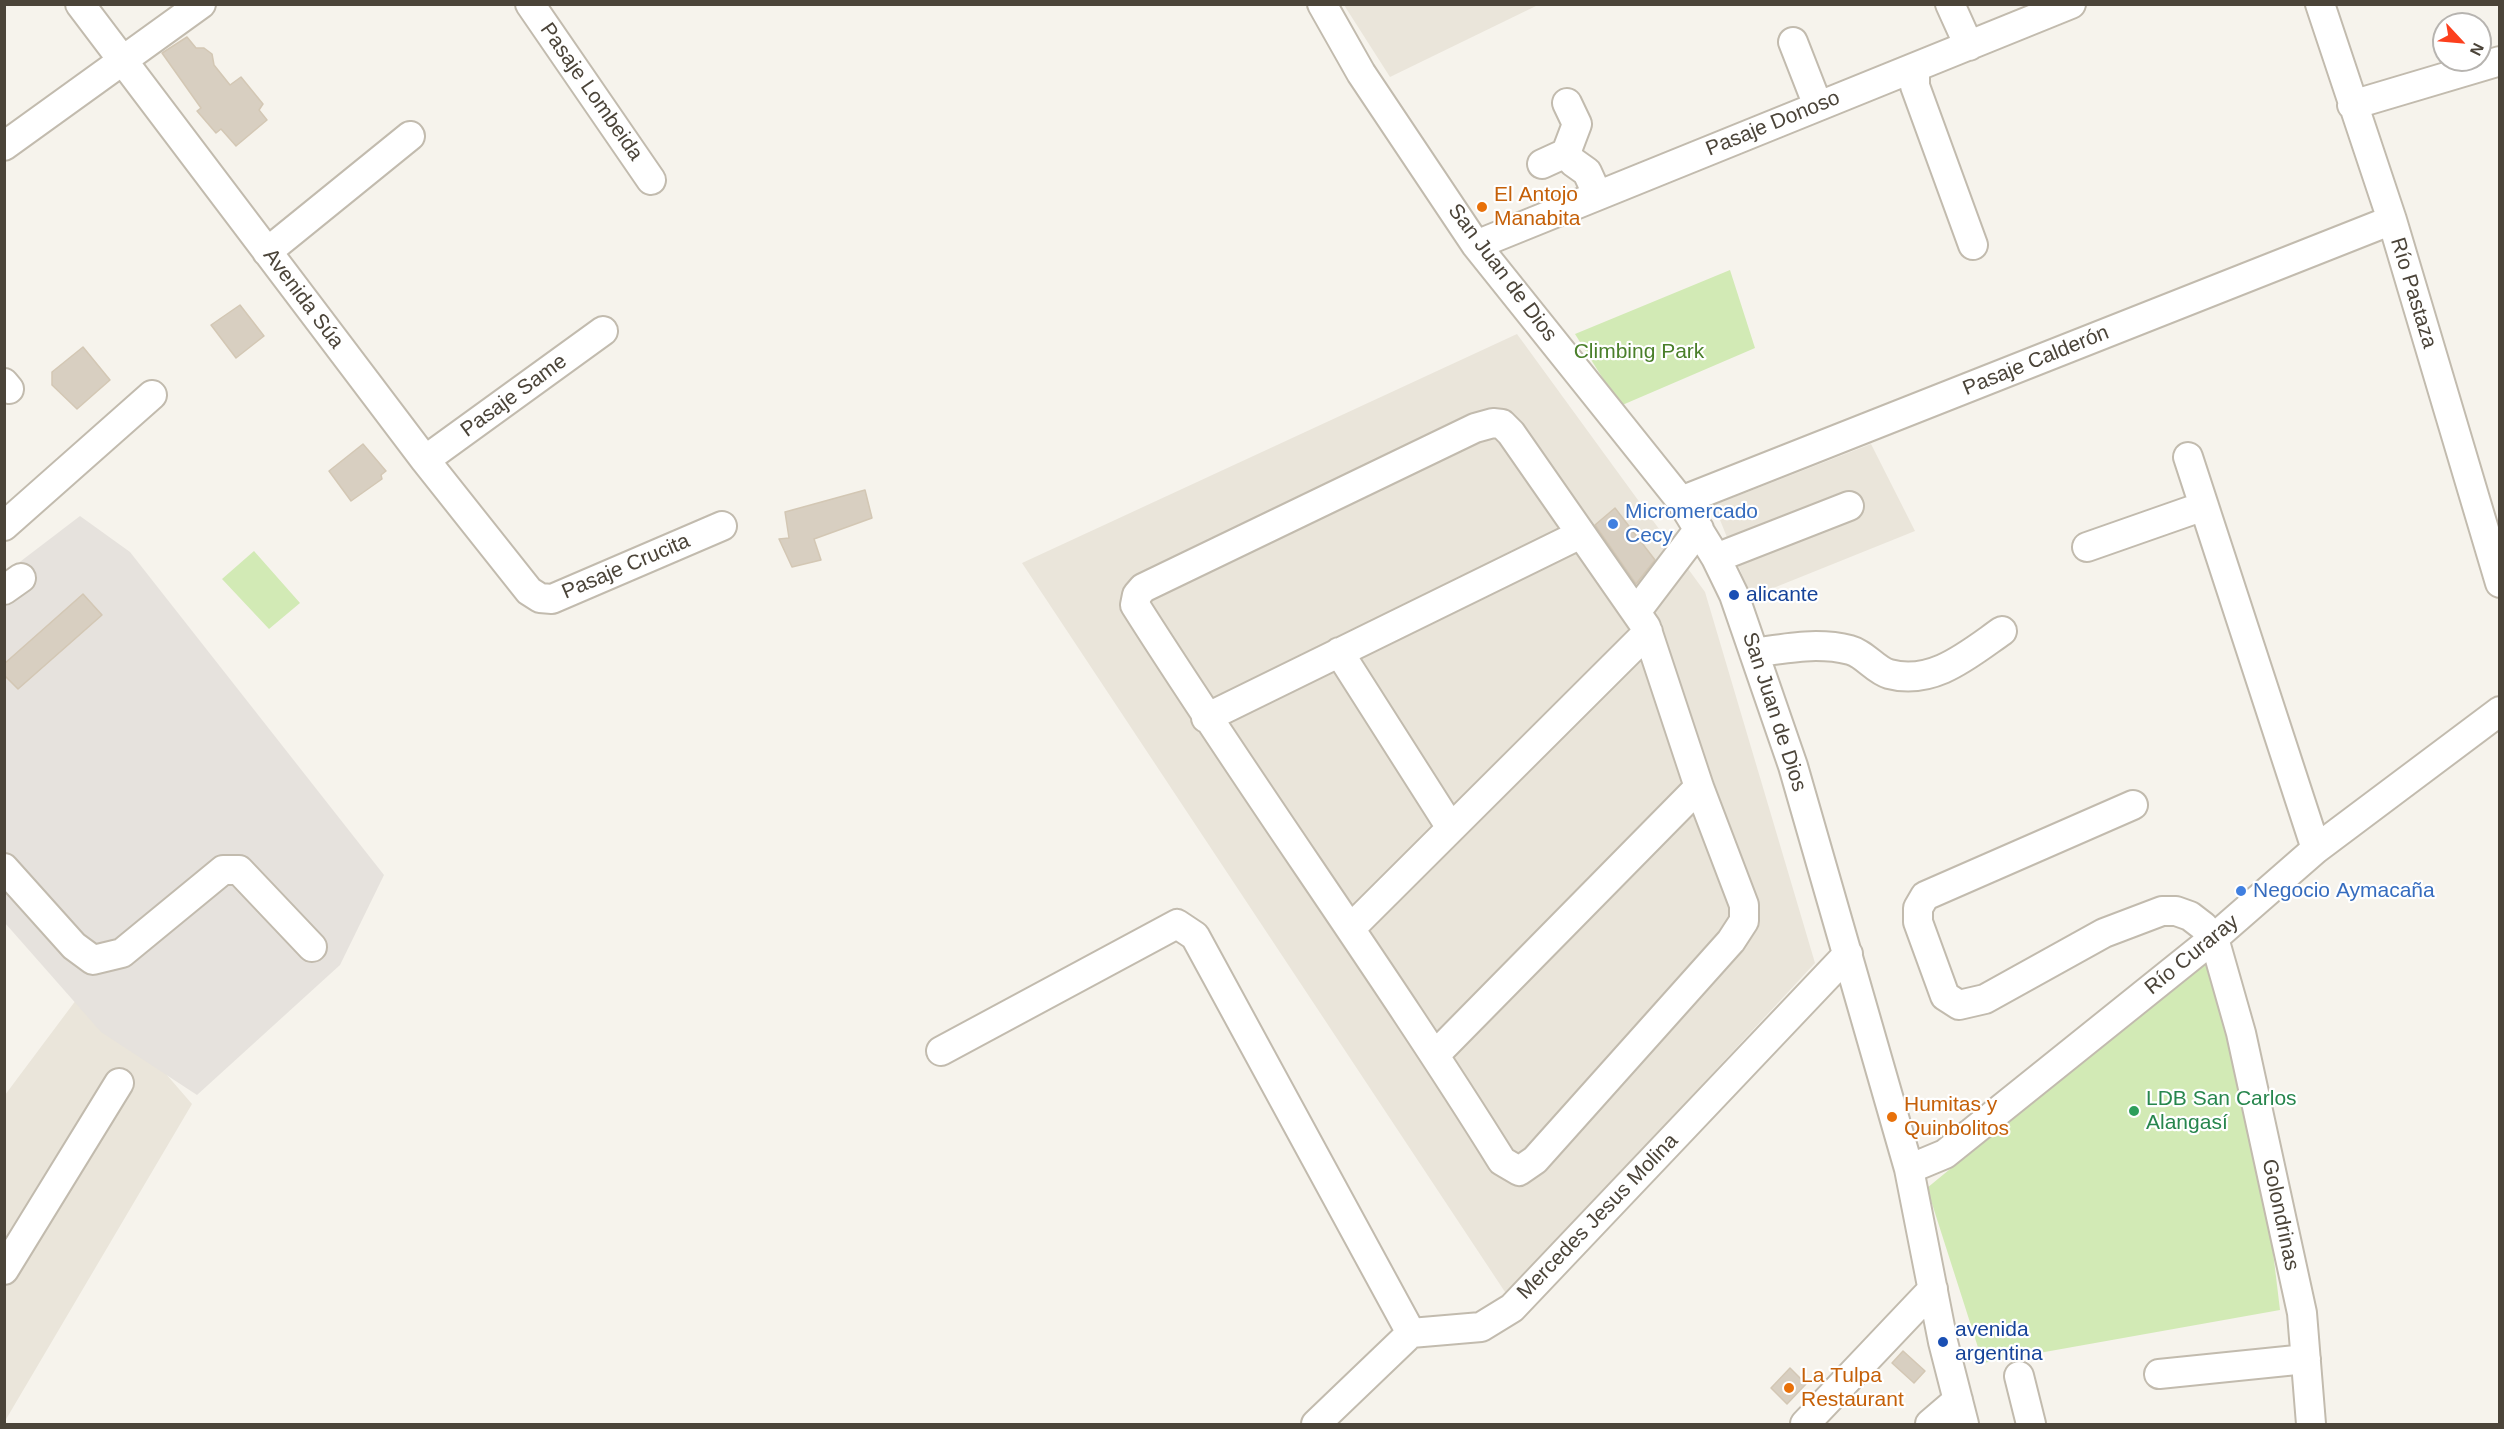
<!DOCTYPE html>
<html>
<head>
<meta charset="utf-8">
<style>
  body { margin:0 }
  #map { position:relative; width:2504px; height:1429px; overflow:hidden; background:#f6f3ec; font-family:Helvetica,sans-serif }
  canvas { display:block }
  .frame { position:absolute; inset:0; border:6px solid #4b4439; pointer-events:none }
  .north { position:absolute; left:2432px; top:12px; width:60px; height:60px; box-sizing:border-box; background:#fff; border:2px solid #b7b4b0; border-radius:50%; rotate:116deg; font-size:16px; font-weight:700; line-height:24px; text-align:center; color:#4b4439 }
  .north::after { content:''; display:block; margin:auto; width:21px; height:27px; background:#fc3f1d; clip-path:polygon(50% 0,100% 100%,50% 72%,0 100%) }
</style>
</head>
<body>
<div id="map">
<canvas width="2504" height="1429"></canvas>
<div class="frame"></div>
<div class="north">N</div>
</div>
<script>
const ctx = document.querySelector('canvas').getContext('2d');
ctx.lineJoin = 'round';
function paint(path, color) { ctx.fillStyle = color; ctx.fill(path, 'evenodd'); }
function trace(path, color, width, dash) { ctx.strokeStyle = color; ctx.lineWidth = width; ctx.lineCap = dash ? 'butt' : 'round'; ctx.setLineDash(dash || []); ctx.stroke(path); }
function write(font, color, halo, rows, align = 'center') {
  ctx.font = font + ' Helvetica,sans-serif'; ctx.lineWidth = 4.5; ctx.setLineDash([]); ctx.textBaseline = 'middle'; ctx.strokeStyle = halo; ctx.fillStyle = color; for (const [text, x, y, turn = 0] of rows) {
    ctx.save(); ctx.translate(x, y); ctx.rotate((+turn || 0) * Math.PI / 180); ctx.textAlign = isNaN(turn) ? turn : align; if (halo) ctx.strokeText(text, 0, 0); ctx.fillText(text, 0, 0); ctx.restore();
  }
}
paint(new Path2D(`
  M1344 5H1538L1390 77Z
  M1517 334 1705 592 1815 963 1507 1295 1022 563Z
  M1871 444 1915 531 1751 597 1714 505Z
  M88 984 192 1104 5 1421V1095Z`), '#eae5da');
paint(new Path2D(`
  M80 516 130 552 384 875 340 965 197 1095 101 1032 5 923 4 574Z`), '#e6e2dd');
paint(new Path2D(`
  M1730 270 1755 348 1620 406 1575 334Z
  M254 551 300 603 269 629 222 579Z
  M2204 960 2231 1045 2264 1177 2280 1310 1983 1363 1927 1188Z`), '#d2eab5');
const building = new Path2D(`
  M187 37 196 48H204L212 54 214 65 230 85 241 77 263 104 259 110 267 120 236 146 221 129 216 133 197 111 201 108 162 53Z
  M240 305 264 336 236 358 211 325Z
  M83 347 110 380 77 409 52 385V372Z
  M363 444 386 471 381 475 382 479 351 501 329 471Z
  M865 490 872 518 814 539 821 560 792 567 779 539 789 538 785 512Z
  M1615 508 1655 560 1636 584 1595 525Z
  M83 594 102 615 18 689 4 675V664Z
  M1903 1351 1925 1371 1914 1383 1892 1363Z
  M1790 1368 1806 1384 1787 1404 1771 1388Z`);
paint(building, '#d8cfc1');
trace(building, '#d3c7b4', 1.5);
const minor = new Path2D(`
  M80 4 425 460 529 591 540 598 552 599 722 526
  M530 4 651 180
  M1322 4 1361 73 1476 245 1681 501 1716 558 1734 595 1793 766 1909 1169 1943 1342 1964 1424
  M1950 4 1969 46
  M2320 4 2392 220 2500 583
  M1793 42 1818 106
  M1915 68V86L1973 245
  M1567 103 1577 124 1566 153 1573 162 1587 172 1597 194
  M2352 105 2500 61
  M4 146 201 4
  M1542 164 1566 153
  M1476 245 2071 4
  M267 252 410 136
  M4 383 9 389
  M1493 423 1502 424 1511 433 1646 627 1699 787 1744 905V921L1731 941 1535 1160 1519 1171 1502 1161C1385 973 1254 793 1135 605L1137 595 1143 588 1475 428Z
  M2188 457 2316 849
  M425 460 603 331
  M1681 501 2392 220
  M4 526 152 395
  M2087 547 2204 506
  M1716 558 1849 506
  M4 590 21 578
  M1636 612 1699 529
  M1339 652 1451 828
  M1754 653C1786 648 1818 642 1850 650 1865 654 1875 670 1889 674 1933 686 1969 654 2002 631
  M1206 718 1581 534
  M2133 805 1925 896 1918 908V922L1945 996 1959 1005 1985 999 2104 933 2162 911H2176L2190 916 2203 926 2214 938 2241 1033 2302 1313 2311 1424
  M4 868 74 946 93 960 122 953 223 870H239L312 947
  M1351 928 1648 632
  M941 1051 1177 924 1195 936 1411 1333
  M1436 1054 1699 787
  M1909 1169 1945 1154 2214 938 2316 849 2500 711
  M4 1270 119 1083
  M2159 1374 2306 1359
  M2019 1376 2031 1424
  M1316 1424 1411 1333 1481 1327 1512 1308 1848 954
  M1805 1424 1933 1289
  M1930 1424 1958 1400`);
trace(minor, '#c2bbae', 32);
trace(minor, '#fff', 28);
for (const [x, y, r, color] of [
  [1482,207,6,"#e8710a"],
  [1613,524,6,"#3f7fe0"],
  [1734,595,6,"#1a4fb4"],
  [2241,891,6,"#3f7fe0"],
  [2134,1111,6,"#2e9e5b"],
  [1892,1117,6,"#e8710a"],
  [1943,1342,6,"#1a4fb4"],
  [1789,1388,6,"#e8710a"]
]) { const dot = new Path2D(); dot.arc(x, y, r, 0, 2 * Math.PI); ctx.fillStyle = color; ctx.fill(dot); trace(dot, '#fff', 2); }
write('21px', '#4b4439', '#fff', [
  ["Pasaje Lombeida",591,92,55],
  ["Pasaje Donoso",1773,124,-22],
  ["San Juan de Dios",1502,273,53],
  ["Río Pastaza",2413,293,73],
  ["Avenida Súa",303,299,53],
  ["Pasaje Calderón",2036,361,-22],
  ["Pasaje Same",514,396,-36],
  ["Pasaje Crucita",626,567,-23],
  ["San Juan de Dios",1774,712,72],
  ["Río Curaray",2192,955,-39],
  ["Golondrinas",2280,1215,78],
  ["Mercedes Jesus Molina",1598,1217,-46]
]);
write('21px', '#c56008', '#fff', [
  ["El Antojo",1494,195],
  ["Manabita",1494,219],
  ["Humitas y",1904,1105],
  ["Quinbolitos",1904,1129],
  ["La Tulpa",1801,1376],
  ["Restaurant",1801,1400]
], 'left');
write('21px', '#4a7f2a', '#fff', [
  ["Climbing Park",1639,352]
]);
write('21px', '#366cbe', '#fff', [
  ["Micromercado",1625,512],
  ["Cecy",1625,536],
  ["Negocio Aymacaña",2253,891]
], 'left');
write('21px', '#164399', '#fff', [
  ["alicante",1746,595],
  ["avenida",1955,1330],
  ["argentina",1955,1354]
], 'left');
write('21px', '#27864d', '#fff', [
  ["LDB San Carlos",2146,1099],
  ["Alangasí",2146,1123]
], 'left');
</script>
</body>
</html>
